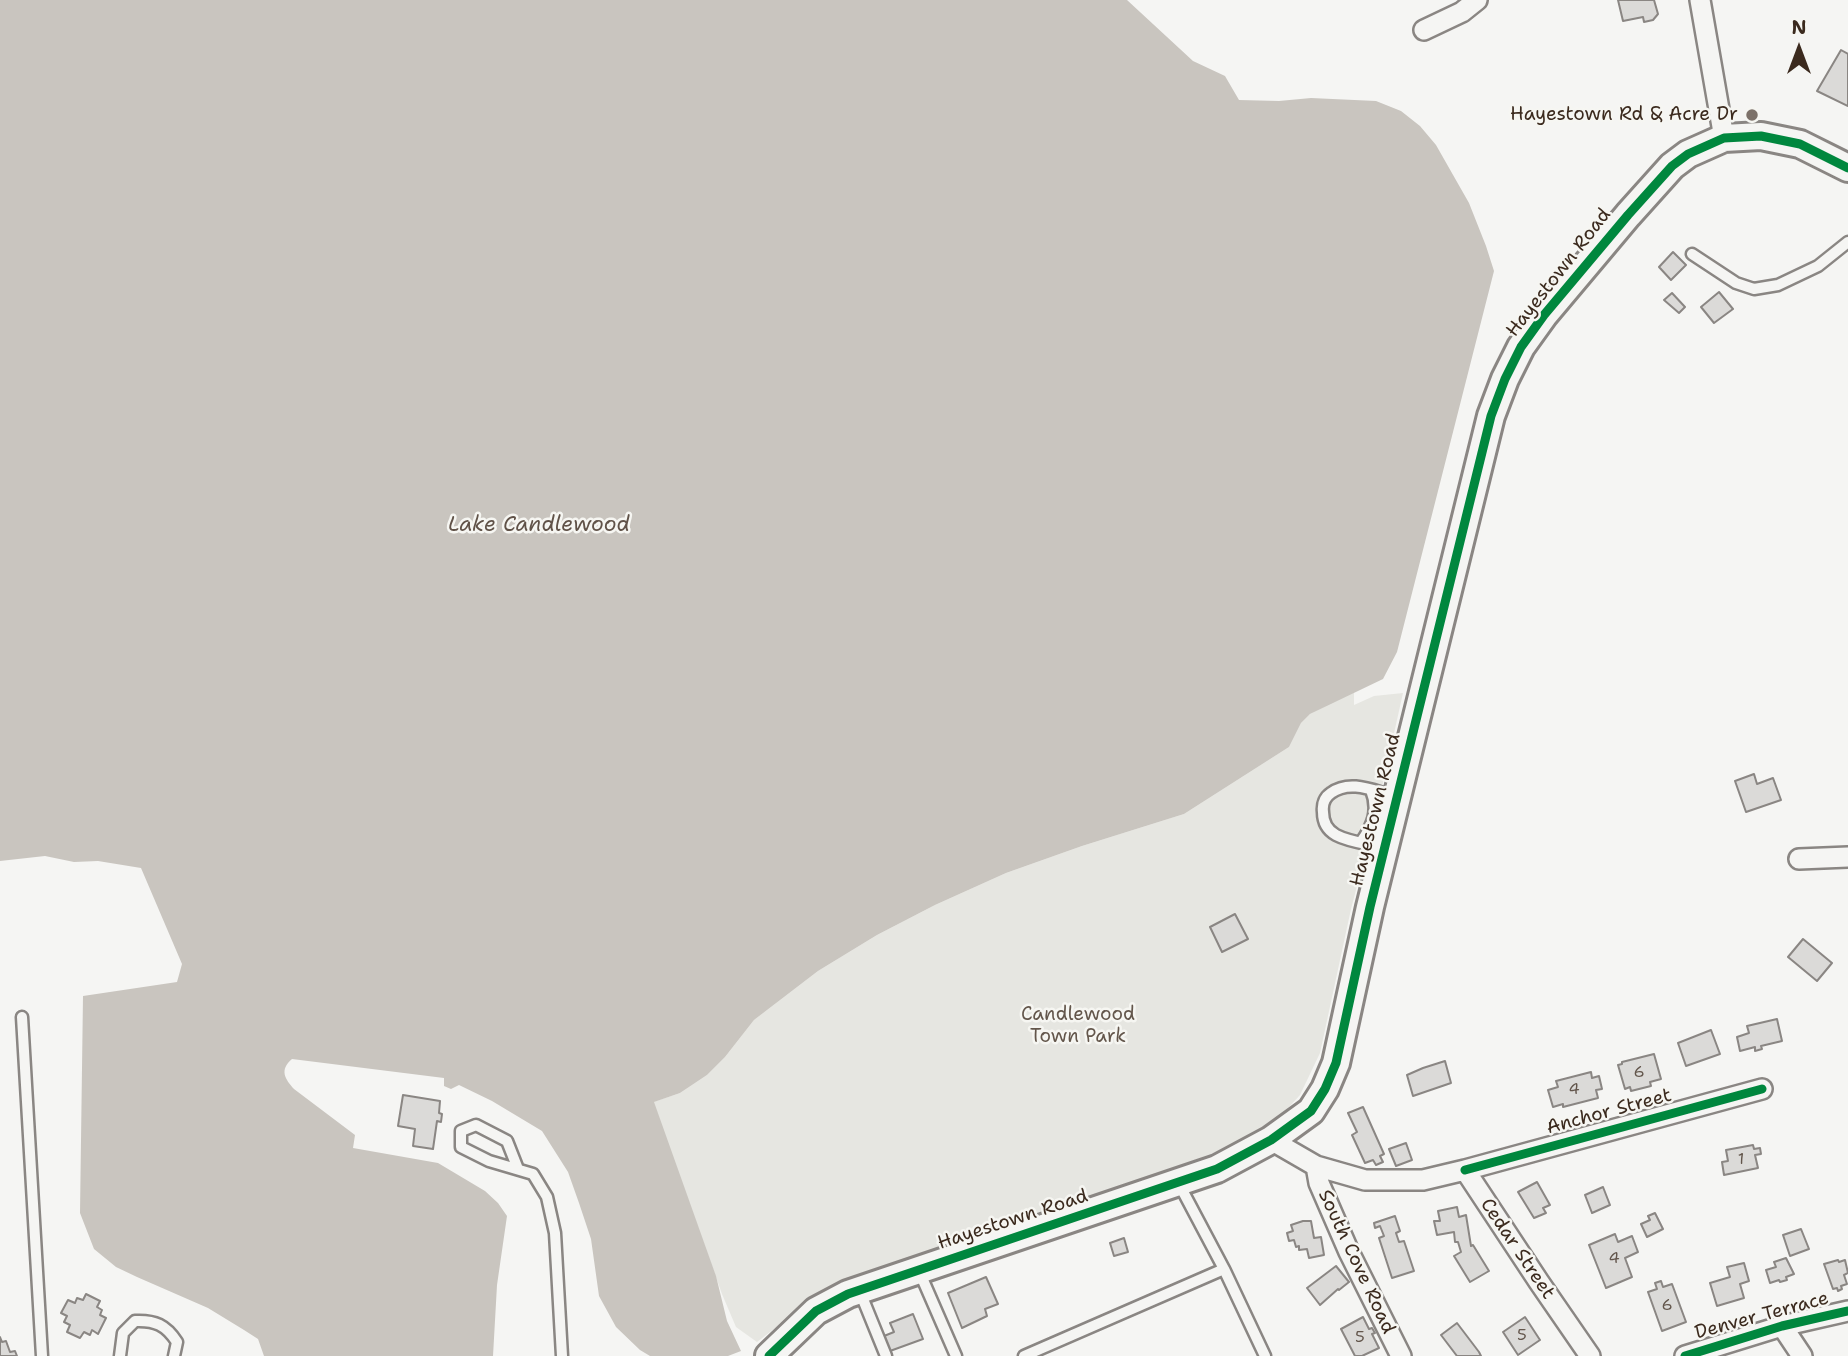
<!DOCTYPE html>
<html>
<head>
<meta charset="utf-8">
<style>
  body { margin:0 }
  #map { position:relative; width:1848px; height:1356px; overflow:hidden; background:#f5f5f3; font-family:"Shantell Sans",sans-serif }
  canvas { display:block }
  .north { position:absolute; left:1764px; top:14px; width:70px; height:70px; -webkit-text-stroke:5px #f6f6f2; paint-order:stroke; rotate:0deg; font-size:19px; font-weight:700; line-height:28px; text-align:center; color:#3b2a1e }
  .north::after { content:''; display:block; margin:auto; width:24px; height:32px; background:#3b2a1e; clip-path:polygon(50% 0,100% 100%,50% 72%,0 100%) }
</style>
</head>
<body>
<div id="map">
<canvas width="1848" height="1356"></canvas>
<div class="north">N</div>
</div>
<script>
const ctx = document.querySelector('canvas').getContext('2d');
ctx.lineJoin = 'round';
function paint(path, color) { ctx.fillStyle = color; ctx.fill(path, 'evenodd'); }
function trace(path, color, width, dash) { ctx.strokeStyle = color; ctx.lineWidth = width; ctx.lineCap = dash ? 'butt' : 'round'; ctx.setLineDash(dash || []); ctx.stroke(path); }
function write(font, color, halo, rows, align = 'center') {
  ctx.font = font + ' "Shantell Sans",sans-serif'; ctx.lineWidth = 5; ctx.setLineDash([]); ctx.textBaseline = 'middle'; ctx.strokeStyle = halo; ctx.fillStyle = color; for (const [text, x, y, turn = 0] of rows) {
    ctx.save(); ctx.translate(x, y); ctx.rotate((+turn || 0) * Math.PI / 180); ctx.textAlign = isNaN(turn) ? turn : align; if (halo) ctx.strokeText(text, 0, 0); ctx.fillText(text, 0, 0); ctx.restore();
  }
}
paint(new Path2D(`
  M1354 691V705L1374 696 1403 693 1376 814 1351 909 1320 1053 1300 1095 1279 1118 1251 1139 804 1306 757 1342 736 1327 722 1294 653 1102 680 1093 707 1075 725 1057 754 1020 818 971 877 935 935 905 1006 873 1082 846 1184 814 1289 747 1301 723 1310 714Z`), '#e6e6e1');
paint(new Path2D(`
  M0 0H1127L1193 61 1225 76 1239 100 1279 101 1311 98 1376 101 1401 111 1420 126 1436 145 1469 203 1486 246 1494 271 1397 652 1383 679 1310 714 1301 723 1289 747 1184 814 1082 846 1006 873 935 905 877 935 818 971 754 1020 725 1057 707 1075 680 1093 654 1102 716 1276 727 1321 741 1351 728 1356H650L640 1350 616 1327 599 1296 591 1239 579 1203 568 1172 542 1131 492 1101 459 1085 451 1089 444 1086V1078L292 1059C279 1070 285 1079 294 1089L355 1135 353 1148 438 1163 485 1191 498 1203 507 1216 497 1285 493 1356H264L258 1339 244 1330 208 1308 137 1277 116 1267 94 1249 80 1213 83 996 177 982 182 964 141 868 98 861 74 862 45 856 0 861Z`), '#c9c5bf');
const building = new Path2D(`
  M1618 0H1654L1658 14 1653 20 1644 22 1643 17 1623 21Z
  M1841 50 1848 54V106L1817 91Z
  M1673 252 1686 265 1671 280 1659 267Z
  M1719 292 1733 309 1714 323 1701 307Z
  M1672 293 1685 307 1679 313 1664 300Z
  M1754 774 1757 784 1773 778 1781 800 1746 812 1735 781Z
  M1235 914 1248 939 1222 952 1210 927Z
  M1803 939 1832 963 1817 981 1788 957Z
  M1777 1019 1782 1041 1761 1046 1762 1049 1755 1051V1047L1740 1051 1737 1037 1749 1033 1747 1026Z
  M1711 1030 1720 1054 1686 1066 1678 1043Z
  M1654 1054 1661 1079 1650 1082 1651 1086 1631 1091 1630 1087 1625 1089 1618 1065 1622 1064V1062Z
  M1445 1061 1451 1083 1413 1096 1407 1075 1423 1068Z
  M1591 1072 1592 1078 1599 1076 1602 1089 1596 1090 1598 1098 1563 1107V1104L1553 1107 1548 1090 1558 1087 1556 1081Z
  M403 1095 440 1101 439 1113 442 1114 441 1122 437 1121 433 1149 413 1146 415 1129 398 1126Z
  M1363 1107 1384 1154 1380 1156 1383 1162 1376 1165 1373 1160 1365 1163 1352 1135 1357 1132 1348 1113Z
  M1406 1143 1412 1160 1396 1166 1389 1149Z
  M1753 1145 1754 1149 1760 1148 1761 1154 1755 1155 1758 1168 1724 1175 1722 1162 1728 1161 1726 1150Z
  M1537 1182 1550 1205 1543 1208 1546 1213 1534 1218 1518 1192Z
  M1603 1187 1610 1205 1592 1213 1585 1195Z
  M1457 1207 1459 1217 1466 1215 1471 1246 1473 1245 1489 1271 1470 1282 1454 1256 1461 1252 1458 1242H1455L1454 1232 1437 1235 1434 1221H1440L1438 1211Z
  M1655 1213 1663 1229 1647 1237 1641 1224 1650 1220 1648 1216Z
  M1395 1216 1400 1231 1396 1233 1399 1242 1404 1241 1414 1271 1392 1278 1379 1238 1384 1236 1380 1226 1375 1228 1374 1223Z
  M1303 1221H1311L1314 1238 1321 1237 1324 1255 1309 1258 1307 1249 1299 1250V1246L1296 1247 1294 1240 1289 1241 1287 1233 1293 1231 1291 1225Z
  M1801 1229 1809 1249 1790 1256 1783 1235Z
  M1615 1234 1618 1242 1632 1236 1638 1252 1625 1258 1632 1277 1606 1288 1589 1245Z
  M1124 1238 1128 1252 1114 1256 1110 1243Z
  M1786 1258 1794 1274 1786 1277 1787 1280 1780 1282 1779 1280 1770 1283 1766 1270 1776 1267 1774 1262Z
  M1838 1260 1839 1262 1845 1260 1848 1273 1844 1275 1847 1284 1841 1286 1842 1289 1838 1291 1837 1288 1833 1289 1824 1264Z
  M1744 1263 1749 1281 1740 1284 1744 1298 1717 1306 1710 1283 1730 1277 1727 1267Z
  M1336 1266 1349 1282 1339 1290 1338 1289 1320 1305 1307 1288Z
  M986 1277 998 1304 985 1309 987 1316 962 1328 948 1293Z
  M1661 1281 1663 1287 1672 1284 1686 1322 1662 1331 1648 1292 1657 1289 1655 1283Z
  M86 1294 100 1301 97 1307 102 1310 100 1315 106 1318 98 1334 92 1330 90 1335 84 1332 80 1338 67 1332 70 1325 64 1322 67 1316 61 1313 68 1300 75 1303 77 1298 83 1300Z
  M913 1314 923 1339 890 1351 884 1336 894 1332 890 1323Z
  M1363 1317 1369 1329 1372 1328 1375 1333 1372 1334 1379 1348 1362 1356H1355L1341 1329Z
  M1525 1317 1540 1340 1518 1355 1503 1332Z
  M1457 1323 1479 1352 1481 1356H1457L1441 1335Z
  M0 1337 2 1342 6 1341 10 1352 15 1351 17 1356H0Z`);
paint(building, '#dbdad8');
trace(building, '#8a8683', 2);
const lane = new Path2D(`
  M1692 254 1736 283 1754 289 1778 285 1818 266 1848 242
  M1361 842C1373 825 1379 810 1371 790
  M1384 848C1369 844 1349 842 1336 835 1327 830 1323 822 1323 812 1322 804 1325 797 1331 793 1350 779 1374 791 1394 796
  M22 1017 42 1356
  M518 1169 507 1141 476 1125 461 1131V1147L489 1161 533 1174 547 1197 555 1233 562 1356
  M1179 1184 1224 1269 1265 1356
  M919 1271 956 1356
  M860 1292 886 1356
  M120 1356 123 1333 135 1321C155 1320 166 1325 177 1342L174 1356
  M1024 1356 1224 1269`);
const street = new Path2D(`
  M1700 0 1724 138
  M1424 30 1462 12 1477 0
  M1799 859 1848 857
  M1271 1140 1316 1166 1365 1180H1423L1465 1170 1539 1282 1590 1356
  M1316 1166 1319 1183 1349 1252 1401 1356
  M1465 1170 1762 1089
  M1782 1326 1802 1356
  M1685 1356 1782 1326 1848 1311`);
const secondary = new Path2D(`
  M769 1356 816 1311 848 1294 1217 1169 1271 1140 1311 1111 1325 1089 1336 1063 1370 907 1491 416 1505 379 1521 347 1544 315 1628 215 1672 166 1688 154 1724 138 1761 136 1800 144 1848 168`);
trace(lane, '#8a8683', 15);
trace(street, '#8a8683', 24);
trace(secondary, '#8a8683', 32);
trace(lane, '#f5f5f3', 10);
trace(street, '#f5f5f3', 19);
trace(secondary, '#f5f5f3', 26);
trace(new Path2D(`
  M1465 1170 1762 1089
  M769 1356 816 1311 848 1294 1217 1169 1271 1140 1311 1111 1325 1089 1336 1063 1370 907 1491 416 1505 379 1521 347 1544 315 1628 215 1672 166 1688 154 1724 138 1761 136 1800 144 1848 168
  M1685 1356 1782 1326 1848 1311`), '#00873e', 9);
for (const [x, y, r, color] of [
  [1752,115,7,"#7c7169"]
]) { const dot = new Path2D(); dot.arc(x, y, r, 0, 2 * Math.PI); ctx.fillStyle = color; ctx.fill(dot); trace(dot, '#f6f6f2', 2.5); }
write('16px', '#63564c', null, [
  ["6",1639,1073],
  ["4",1574,1090],
  ["1",1741,1160],
  ["4",1614,1259],
  ["6",1667,1306],
  ["5",1522,1336],
  ["5",1360,1338]
]);
write('19px', '#3b2a1e', '#f6f6f2', [
  ["Hayestown Rd & Acre Dr",1738,115]
], 'right');
write('19px', '#3b2a1e', '#f6f6f2', [
  ["Hayestown Road",1559,273,-52],
  ["Hayestown Road",1376,810,-76],
  ["Anchor Street",1609,1112,-15],
  ["Hayestown Road",1013,1220,-18],
  ["Cedar Street",1517,1249,56],
  ["South Cove Road",1356,1262,65],
  ["Denver Terrace",1762,1316,-15]
]);
write('19px', '#63564b', '#f6f6f2', [
  ["Candlewood",1078,1015],
  ["Town Park",1078,1037]
]);
write('italic 21px', '#605248', '#f6f6f2', [
  ["Lake Candlewood",539,526]
]);
</script>
</body>
</html>
